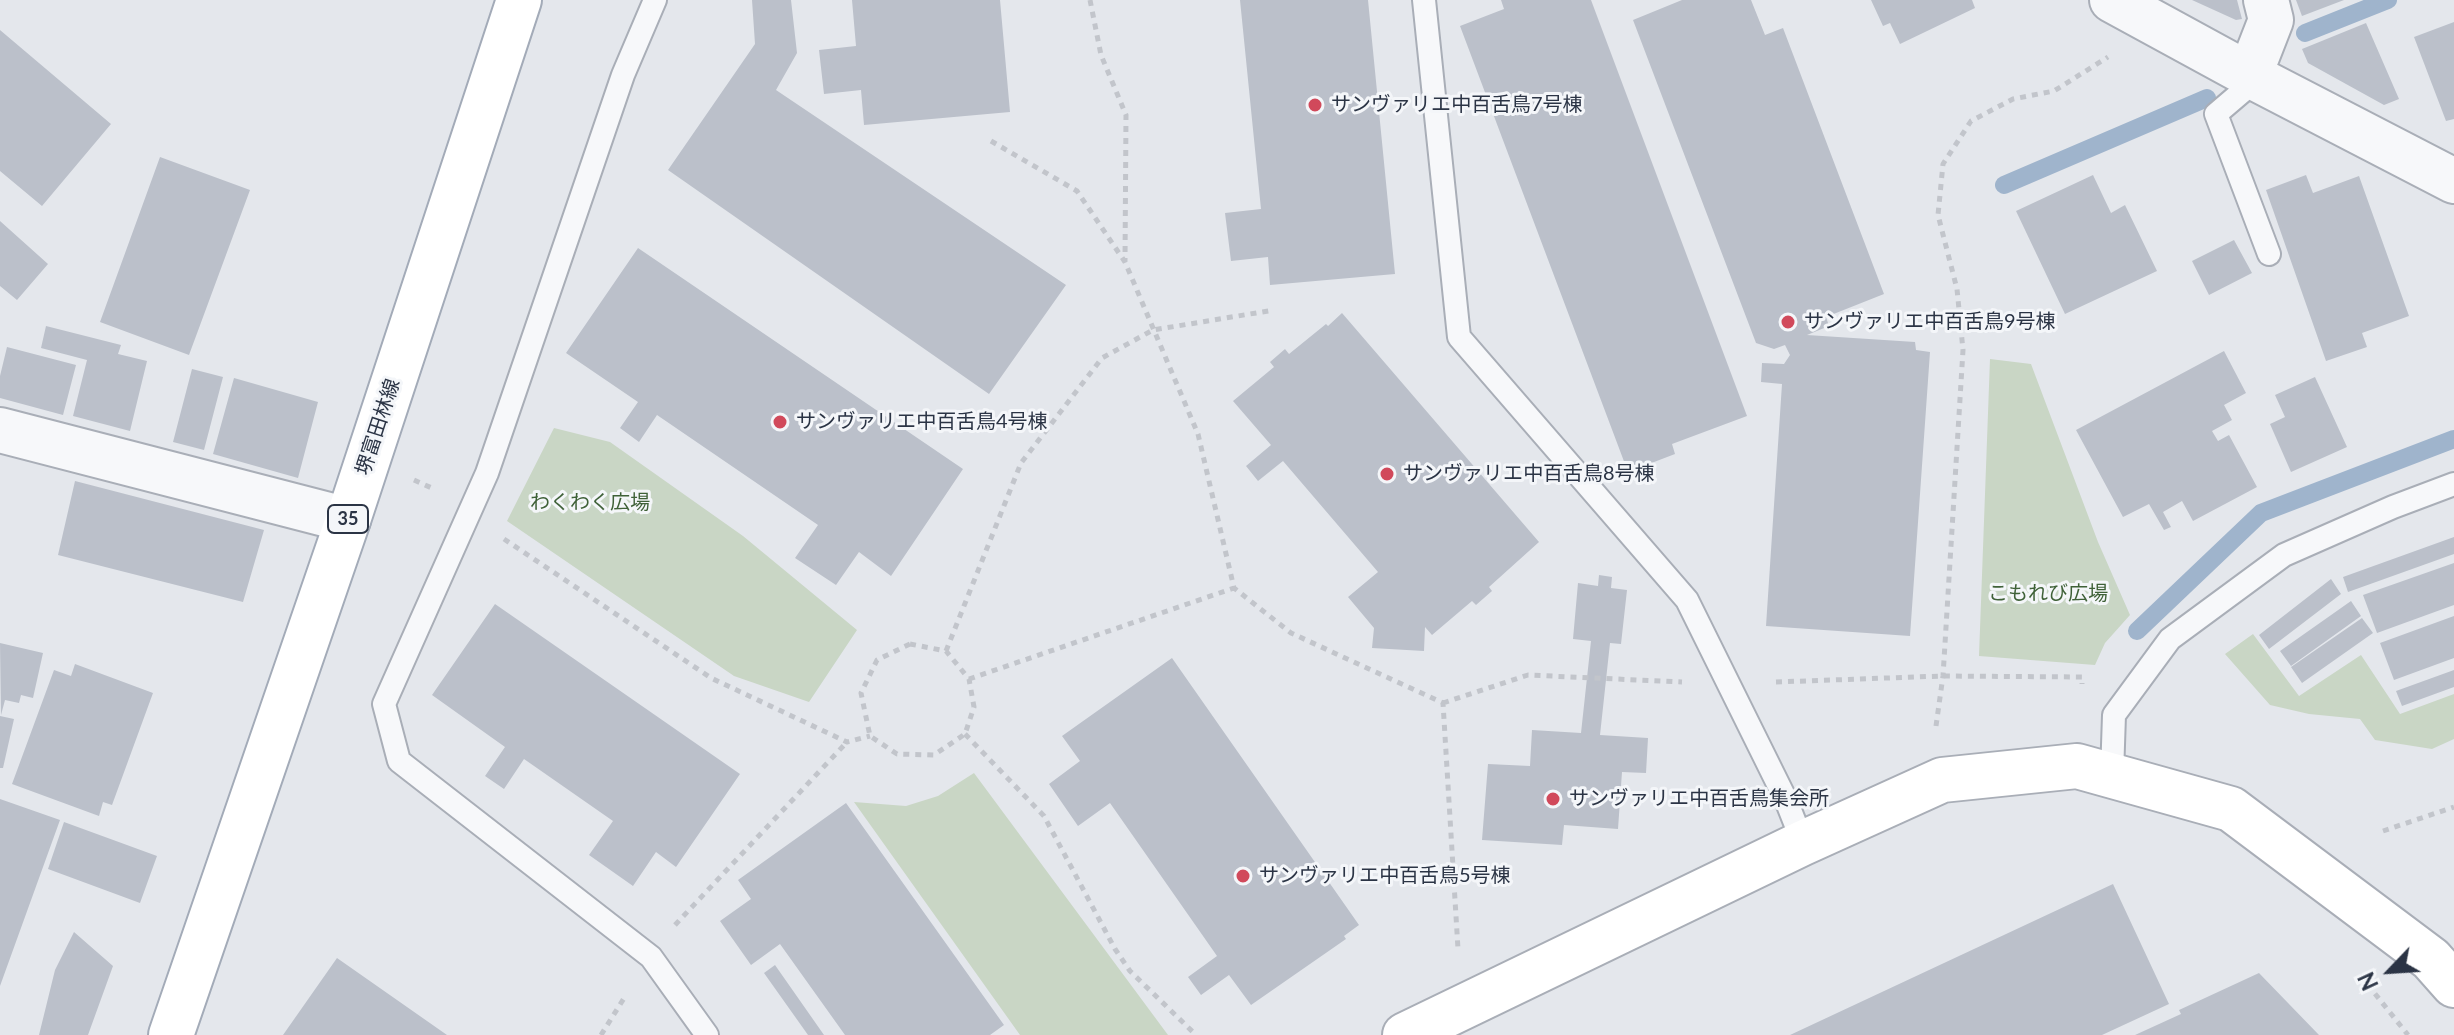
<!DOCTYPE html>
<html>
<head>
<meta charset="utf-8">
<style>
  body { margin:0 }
  #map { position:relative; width:2454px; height:1035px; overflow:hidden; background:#e4e7ec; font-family:Lato,sans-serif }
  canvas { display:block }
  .north { position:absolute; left:2350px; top:931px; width:80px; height:80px; -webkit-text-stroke:6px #f4f6f9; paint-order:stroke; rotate:245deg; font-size:22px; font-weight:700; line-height:32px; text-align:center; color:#2b3445 }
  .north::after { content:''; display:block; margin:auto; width:28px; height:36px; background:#2b3445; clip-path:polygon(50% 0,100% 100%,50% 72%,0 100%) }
</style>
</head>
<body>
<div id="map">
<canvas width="2454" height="1035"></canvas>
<div class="north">N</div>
</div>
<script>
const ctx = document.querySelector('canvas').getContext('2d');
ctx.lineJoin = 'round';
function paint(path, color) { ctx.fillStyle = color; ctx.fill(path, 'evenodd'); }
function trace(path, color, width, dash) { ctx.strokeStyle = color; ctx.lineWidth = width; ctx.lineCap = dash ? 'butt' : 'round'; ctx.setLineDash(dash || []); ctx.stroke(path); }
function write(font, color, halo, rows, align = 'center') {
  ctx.font = font + ' Lato,"Noto Sans JP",sans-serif'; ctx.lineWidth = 6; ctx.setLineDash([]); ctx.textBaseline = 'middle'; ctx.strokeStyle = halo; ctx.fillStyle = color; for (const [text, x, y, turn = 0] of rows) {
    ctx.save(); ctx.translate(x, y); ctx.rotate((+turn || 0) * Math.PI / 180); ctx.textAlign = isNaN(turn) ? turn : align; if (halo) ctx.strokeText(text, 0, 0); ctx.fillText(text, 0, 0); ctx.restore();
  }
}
paint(new Path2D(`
  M1990 359 2031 364 2098 542 2130 615 2105 643 2095 665 1979 656Z
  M554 428 610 442 743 536 857 630 809 702 734 676 507 521Z
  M2253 634 2299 696 2361 655 2400 714 2454 694V739L2432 749 2375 740 2360 719 2309 714 2270 705 2225 654Z
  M974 773 1168 1035H1020L854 802 906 806 938 796Z`), '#c9d6c5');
trace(new Path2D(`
  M2305 33 2388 0
  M2004 185 2207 98
  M2137 631 2261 513 2454 439`), '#9fb4cc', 18);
paint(new Path2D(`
  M752 0H791L797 53 776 90 1066 285 989 394 668 170 755 44Z
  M852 0H1000L1010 112 864 125 861 90 824 94 819 50 856 46Z
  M1240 0H1368L1395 274 1270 285 1268 257 1231 261 1225 213 1261 209Z
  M1501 0H1591L1747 416 1672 444 1675 454 1628 472 1460 26 1504 9Z
  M1682 0H1751L1765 35 1783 28 1884 294 1826 317 1829 326 1807 335 1915 342 1916 350 1930 352 1910 636 1766 626 1782 384 1761 382 1762 363 1784 364 1790 355 1785 345 1774 349 1756 343 1633 20Z
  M1871 0H1972L1975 8 1900 44 1890 23 1883 26Z
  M2192 0H2237L2242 19 2236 20Z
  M2296 0H2344L2302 16Z
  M2454 22V119L2446 121 2414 37Z
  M2366 23 2399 99 2384 105 2308 63 2302 49Z
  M0 30 111 124 42 206 0 171Z
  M160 157 250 190 189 355 100 322Z
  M2093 175 2111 213 2125 205 2157 271 2065 314 2016 211Z
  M2306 175 2313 193 2359 176 2409 316 2362 333 2367 347 2326 361 2266 190Z
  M0 221 48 264 17 300 0 286Z
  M2234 240 2252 273 2209 295 2192 261Z
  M638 248 963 469 891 576 859 552 836 585 795 558 818 525 657 415 639 442 620 428 638 402 566 353Z
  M1342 313 1539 542 1489 587 1492 591 1476 605 1472 601 1432 635 1425 627 1424 651 1372 648 1374 628 1348 597 1378 572 1283 461 1258 481 1246 466 1271 445 1233 401 1274 367 1270 362 1285 349 1289 354 1326 324 1328 326Z
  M46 326 121 345 118 354 147 361 130 431 73 416 87 360 41 348Z
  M7 347 76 365 63 415 0 398V376Z
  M2224 351 2246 393 2224 405 2232 420 2212 431 2218 441 2229 435 2257 487 2193 521 2182 501 2163 512 2171 527 2164 530 2149 504 2123 517 2076 430Z
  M192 369 223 377 204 450 173 442Z
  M2315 377 2347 447 2291 472 2270 424 2285 417 2275 395Z
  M234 378 318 402 298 478 213 454Z
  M75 481 264 530 243 602 58 555Z
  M2454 537V554L2348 592 2343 577Z
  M2454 563V605L2377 633 2363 595Z
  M1599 575 1612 577 1611 588 1627 590 1621 644 1610 643 1600 735 1648 738 1646 773 1622 772 1618 829 1564 825 1562 845 1482 840 1488 764 1530 766 1532 730 1581 733 1591 641 1573 639 1578 583 1598 586Z
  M2331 579 2341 594 2269 649 2259 635Z
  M2351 601 2361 616 2291 666 2280 651Z
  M495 604 740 774 676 867 656 852 633 886 589 855 613 821 524 759 504 789 485 776 505 747 432 695Z
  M2454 616V658L2394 680 2380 643Z
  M2362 618 2373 633 2302 683 2291 667Z
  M0 643 43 653 33 698 21 695 19 703 5 700 1 715Z
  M1172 658 1359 925 1344 936 1346 939 1251 1005 1229 975 1201 995 1188 977 1217 956 1110 803 1078 826 1049 784 1080 761 1062 736Z
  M75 664 153 693 112 805 103 802 99 816 12 784 54 670 71 676Z
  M2454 670V687L2402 706 2396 691Z
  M0 716 14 719 3 768H0Z
  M0 799 60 820 0 986Z
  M846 803 1004 1025 990 1035H845L780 944 751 965 720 921 751 899 738 880Z
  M64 822 157 856 140 903 48 869Z
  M2113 884 2169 1004 2102 1035H1790Z
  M74 932 113 966 88 1035H39L55 970Z
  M337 958 447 1035H283Z
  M775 965 824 1035H808L764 973Z
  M2259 973 2319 1035H2135L2181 1014 2179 1010Z`), '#bbc0ca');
const lane = new Path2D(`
  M655 0 623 75 487 473 384 704 399 761 651 957 707 1035
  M1424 0 1459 337 1687 600 1786 800 1803 843
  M2257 79 2216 114 2269 254
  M2112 775 2114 715 2170 639 2284 555 2393 507 2454 484`);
const street = new Path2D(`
  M2112 0 2257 79 2454 181
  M2250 74 2271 20 2266 0
  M0 430 348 520`);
const secondary = new Path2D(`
  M1405 1035 1803 843 1942 780 2077 766 2231 809 2431 959 2454 985`);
const primary = new Path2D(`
  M171 1035 348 520 519 0`);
trace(lane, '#a9aeb7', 26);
trace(street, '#a9aeb7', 48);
trace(secondary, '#a9aeb7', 48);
trace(primary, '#a3abb8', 48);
trace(new Path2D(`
  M1090 0 1101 55 1126 115 1125 261
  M991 141 1077 191 1125 262 1198 434 1234 588 1291 633 1443 703 1458 949
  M414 480 434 489
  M504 539 711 678 847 742 870 736
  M910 644 946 651 969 679 974 707 965 734 934 755 897 754 870 736 861 693 877 660Z
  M946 651 1021 463 1102 358 1153 330 1274 310
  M969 679 1234 588
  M1776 682 1943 676 2082 677V684
  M1443 703 1528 675 1682 682
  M1936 726 1943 676 1963 350 1957 289 1938 215 1943 164 1971 121 2013 99 2054 91 2108 57
  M965 734 1044 816 1115 949 1130 971 1196 1035
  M2383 831 2454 807
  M675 925 847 742
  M2360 975 2408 1035
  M601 1035 626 995`), '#c2c5cb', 5, [6, 6]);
trace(lane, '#f7f8fa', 22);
trace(street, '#f7f8fa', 44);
trace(secondary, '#fff', 44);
trace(primary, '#fff', 44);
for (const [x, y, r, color] of [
  [1315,105,8,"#d1495b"],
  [1788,322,8,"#d1495b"],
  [780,422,8,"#d1495b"],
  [1387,474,8,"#d1495b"],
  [1553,799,8,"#d1495b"],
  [1243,876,8,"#d1495b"]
]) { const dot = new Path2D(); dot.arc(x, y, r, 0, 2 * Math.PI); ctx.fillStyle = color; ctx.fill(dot); trace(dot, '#f4f6f9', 3); }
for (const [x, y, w] of [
  [348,519,40]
]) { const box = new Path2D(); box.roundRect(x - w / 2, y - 14, w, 28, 6); ctx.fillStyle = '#f4f6f9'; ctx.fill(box); trace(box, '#2b3445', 2); }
write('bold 18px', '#2b3445', null, [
  ["35",348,519]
]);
write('20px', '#2b3445', '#f4f6f9', [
  ["サンヴァリエ中百舌鳥7号棟",1331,105],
  ["サンヴァリエ中百舌鳥9号棟",1804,322],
  ["サンヴァリエ中百舌鳥4号棟",796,422],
  ["サンヴァリエ中百舌鳥8号棟",1403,474],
  ["サンヴァリエ中百舌鳥集会所",1569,799],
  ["サンヴァリエ中百舌鳥5号棟",1259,876]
], 'left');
write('20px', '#2b3445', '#f4f6f9', [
  ["堺富田林線",378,427,-72]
]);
write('20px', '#3f6138', '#f4f6f9', [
  ["わくわく広場",590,503],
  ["こもれび広場",2048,594]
]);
</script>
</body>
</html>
